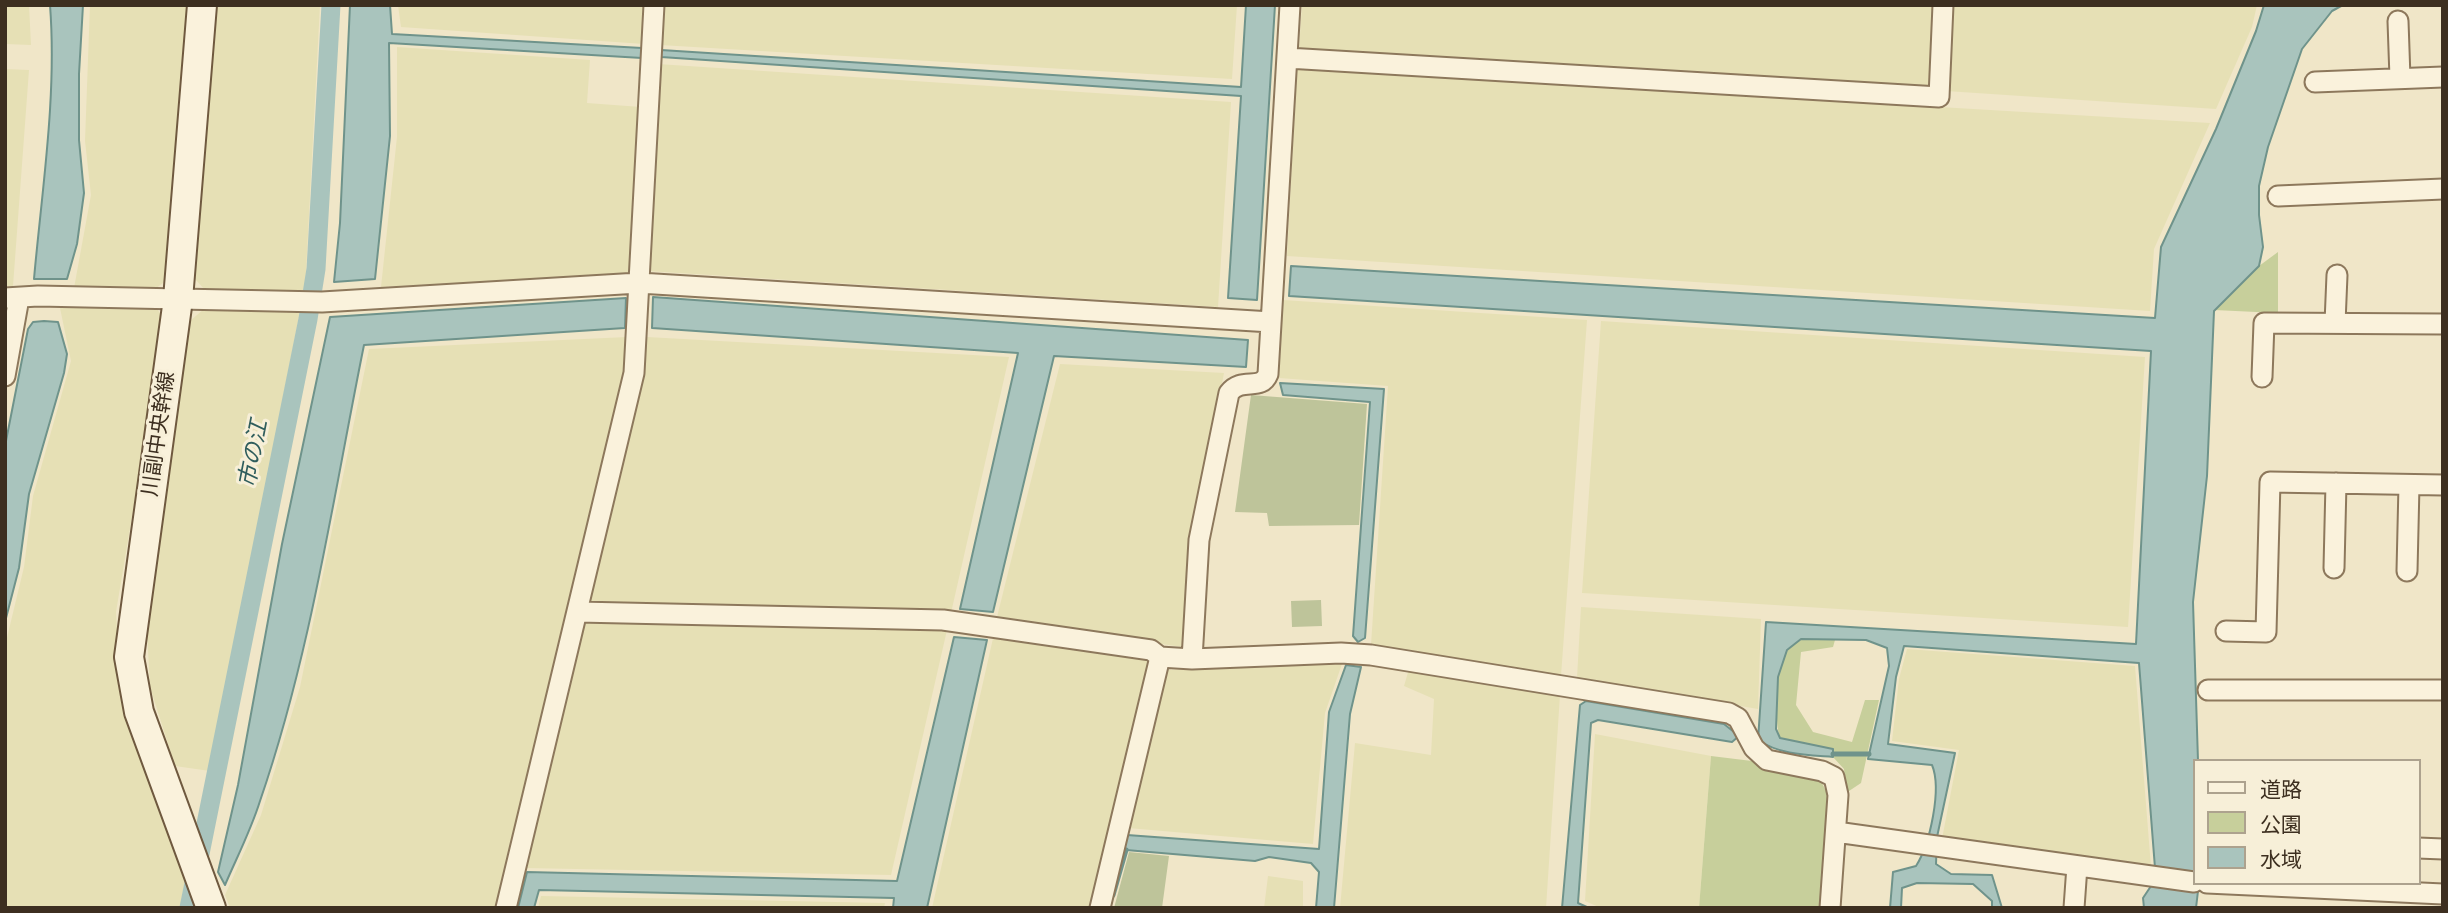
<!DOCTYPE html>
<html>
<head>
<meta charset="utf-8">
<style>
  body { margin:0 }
  #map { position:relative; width:2448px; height:913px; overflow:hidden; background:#f0e6c8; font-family:"Noto Serif","Noto Sans JP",serif }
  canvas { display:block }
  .frame { position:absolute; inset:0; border:7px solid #3d2f20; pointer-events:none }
  .legend { position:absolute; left:2193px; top:759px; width:228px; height:126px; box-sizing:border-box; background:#f7efd8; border:2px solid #ada28e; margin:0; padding:9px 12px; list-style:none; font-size:21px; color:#3d2f20 }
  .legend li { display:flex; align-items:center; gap:14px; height:35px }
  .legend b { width:35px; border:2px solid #ada28e }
</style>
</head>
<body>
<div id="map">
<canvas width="2448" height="913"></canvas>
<div class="frame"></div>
<ul class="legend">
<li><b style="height:9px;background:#faf2dc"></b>道路</li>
<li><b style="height:19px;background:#c7cf9b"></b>公園</li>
<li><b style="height:19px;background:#a9c4bd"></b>水域</li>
</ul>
</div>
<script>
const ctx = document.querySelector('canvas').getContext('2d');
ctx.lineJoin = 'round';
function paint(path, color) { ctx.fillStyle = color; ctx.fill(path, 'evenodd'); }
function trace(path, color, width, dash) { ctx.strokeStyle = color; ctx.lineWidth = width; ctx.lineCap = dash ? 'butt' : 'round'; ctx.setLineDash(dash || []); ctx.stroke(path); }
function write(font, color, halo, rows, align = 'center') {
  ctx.font = font + ' "Noto Serif","Noto Sans JP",serif'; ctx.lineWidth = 6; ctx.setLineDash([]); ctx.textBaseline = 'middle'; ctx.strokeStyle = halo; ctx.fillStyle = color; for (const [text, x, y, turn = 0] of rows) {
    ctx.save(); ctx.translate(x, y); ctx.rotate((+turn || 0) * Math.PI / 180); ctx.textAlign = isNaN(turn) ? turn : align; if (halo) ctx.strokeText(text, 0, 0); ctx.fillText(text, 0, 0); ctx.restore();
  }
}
paint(new Path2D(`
  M5 5H29L31 45 5 44Z
  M90 5H187L171 277 155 289 74 288 91 195 85 141Z
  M214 5H320L305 291 205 290 195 279Z
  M398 5H646L644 44 401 27Z
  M661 5H1237L1232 79 660 45Z
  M1302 5H1935L1930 88 1299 49Z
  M1951 5H2257L2252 27 2216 109 1946 91Z
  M397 47 590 60 587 103 641 107 632 274 381 287 397 137Z
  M658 64 1231 102 1218 307 647 271Z
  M5 69 29 70 13 286H5Z
  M1297 69 2210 123 2154 249 2150 311 1287 256Z
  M1283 300 1587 320 1561 676 1371 645 1388 386 1279 378Z
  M60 308H156L165 319 116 612 121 699 185 880 180 908H5V646L24 567 33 496 71 361Z
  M204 309 300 311 210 771 175 766 150 687 146 611 190 321Z
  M1601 321 2145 357 2128 627 1582 593Z
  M627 337 625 372 496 908H230L225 895 261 815 300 687 369 349Z
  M647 337 1009 357 951 613 588 605 644 372Z
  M1060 364 1224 373 1191 542 1183 647 996 621Z
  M1581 607 1761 619 1758 709 1577 678Z
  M584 619 947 630 891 875 524 868Z
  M994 634 1152 656 1093 908H932Z
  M1907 649 2135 666 2151 867 1942 839 1959 750 1892 741 1899 679Z
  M1343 661 1325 713 1313 844 1128 828 1168 670Z
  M1409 669 1560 695 1546 908H1340L1355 743 1431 755 1434 699 1404 686Z
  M1595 734 1711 756 1699 908H1601L1585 901Z
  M1268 876 1303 881V908H1264Z
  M541 896 885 903 884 908H538Z`), '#e6e0b5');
paint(new Path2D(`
  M2278 252V313L2214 310 2259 266Z
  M1801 639 1835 640 1833 647 1801 652 1796 705 1813 732 1852 742 1865 700H1879L1861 783 1846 793 1844 769 1833 757V749L1780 738C1774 722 1776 664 1787 649 1790 646 1797 642 1801 639Z
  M1711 756 1752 761 1767 768 1820 779 1832 803 1821 908H1699Z`), '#c7cf9b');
paint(new Path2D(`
  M1251 395 1367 404 1359 525 1269 526 1267 513 1235 512Z
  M1321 600 1322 626 1292 627 1291 601Z
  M1129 852 1169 856 1162 908H1114Z`), '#bec49a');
const water = new Path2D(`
  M50 5H83L79 74V140L84 193 77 244 67 279H34C42 189 57 96 50 5Z
  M350 5H390L392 34 642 48V58L389 43 390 136 375 279 334 282 340 223Z
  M1246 5H1275L1257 300 1228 298 1241 96 661 57V50L1241 87Z
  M2264 5H2343L2332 11 2302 49 2268 147 2259 186V215L2263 247 2259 266 2214 311 2207 476 2193 602 2198 761H2194V874L2185 890 2198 891 2196 908H2144L2143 898 2151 886 2162 887 2155 868 2139 663 1904 646 1896 677 1888 744 1955 753 1937 837 1936 864 1951 874 1992 875 2002 908H1992V901L1973 884 1917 883 1902 888 1901 908H1890L1893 872 1916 866C1930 844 1942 789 1932 765L1868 759 1889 666 1887 648 1866 640 1801 639 1787 650 1778 677 1776 729 1780 738 1833 749V757C1807 755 1780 755 1758 740L1766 622 2136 644 2151 351 1289 296 1291 266 2155 318 2161 247 2216 129 2256 31Z
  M653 297 1248 340 1246 367 1054 356 993 612 960 609 1018 353 652 328Z
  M626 298 625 328 364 345C333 498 311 653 260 801 251 830 237 857 225 885L218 872 238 785 282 544 330 317Z
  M44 321 58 322 67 354 64 373 29 494 19 568 5 622V446L28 329 33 322Z
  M1280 383 1384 389 1365 638 1358 642 1353 636 1370 402 1283 395Z
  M954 637 987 640 927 908H893L894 898 539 890 534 908H518L527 872 897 881Z
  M1346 665 1361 667 1350 714 1334 908H1316L1319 872 1311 863 1269 857 1255 861 1126 850 1123 848 1127 835 1319 849 1329 712Z
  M1586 701 1724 724 1739 736 1732 742 1598 720 1591 723 1578 903 1589 908H1562L1580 705Z`);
paint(water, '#a9c4bd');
trace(water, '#6f938b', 2);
trace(new Path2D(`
  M1833 754H1869
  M1113 895 1126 850`), '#6f938b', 5);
trace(new Path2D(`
  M189 908 308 319 316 269 331 5`), '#a9c4bd', 19);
const street = new Path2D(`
  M2398 21 2400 78
  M1287 58 1939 97 1943 5
  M2315 82 2443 77
  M2278 196 2443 189
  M5 298 38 296 322 302 639 283 1271 322
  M2335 323 2337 275
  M5 376 19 298
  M2262 377 2264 323 2443 324
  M2334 568 2336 483
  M2407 571 2409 485
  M578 612 943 620 1151 650 1160 657 1192 659 1341 653 1371 655 1729 713 1738 718 1754 748 1767 760 1822 771 1834 777 1838 795 1830 908
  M2226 631 2266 632 2270 482 2443 485
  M1192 659 1199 540 1229 393C1242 376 1261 392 1268 374L1290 5
  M2208 690H2443
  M1836 832 2194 882
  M2418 848 2443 849
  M2207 883 2443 894
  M506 908 634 373 654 5
  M1100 908 1160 657
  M2074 908 2077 866`);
const secondary = new Path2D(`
  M202 5 178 299 129 657 139 712 211 908`);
trace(street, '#8d785c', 23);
trace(secondary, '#6f593f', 32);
trace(street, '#faf2dc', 19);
trace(secondary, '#faf2dc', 28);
write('21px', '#3d2f20', '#f7efd8', [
  ["川副中央幹線",159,434,-82]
]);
write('italic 23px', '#2f5d5c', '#f7efd8', [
  ["市の江",254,454,-79]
]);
</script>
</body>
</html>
